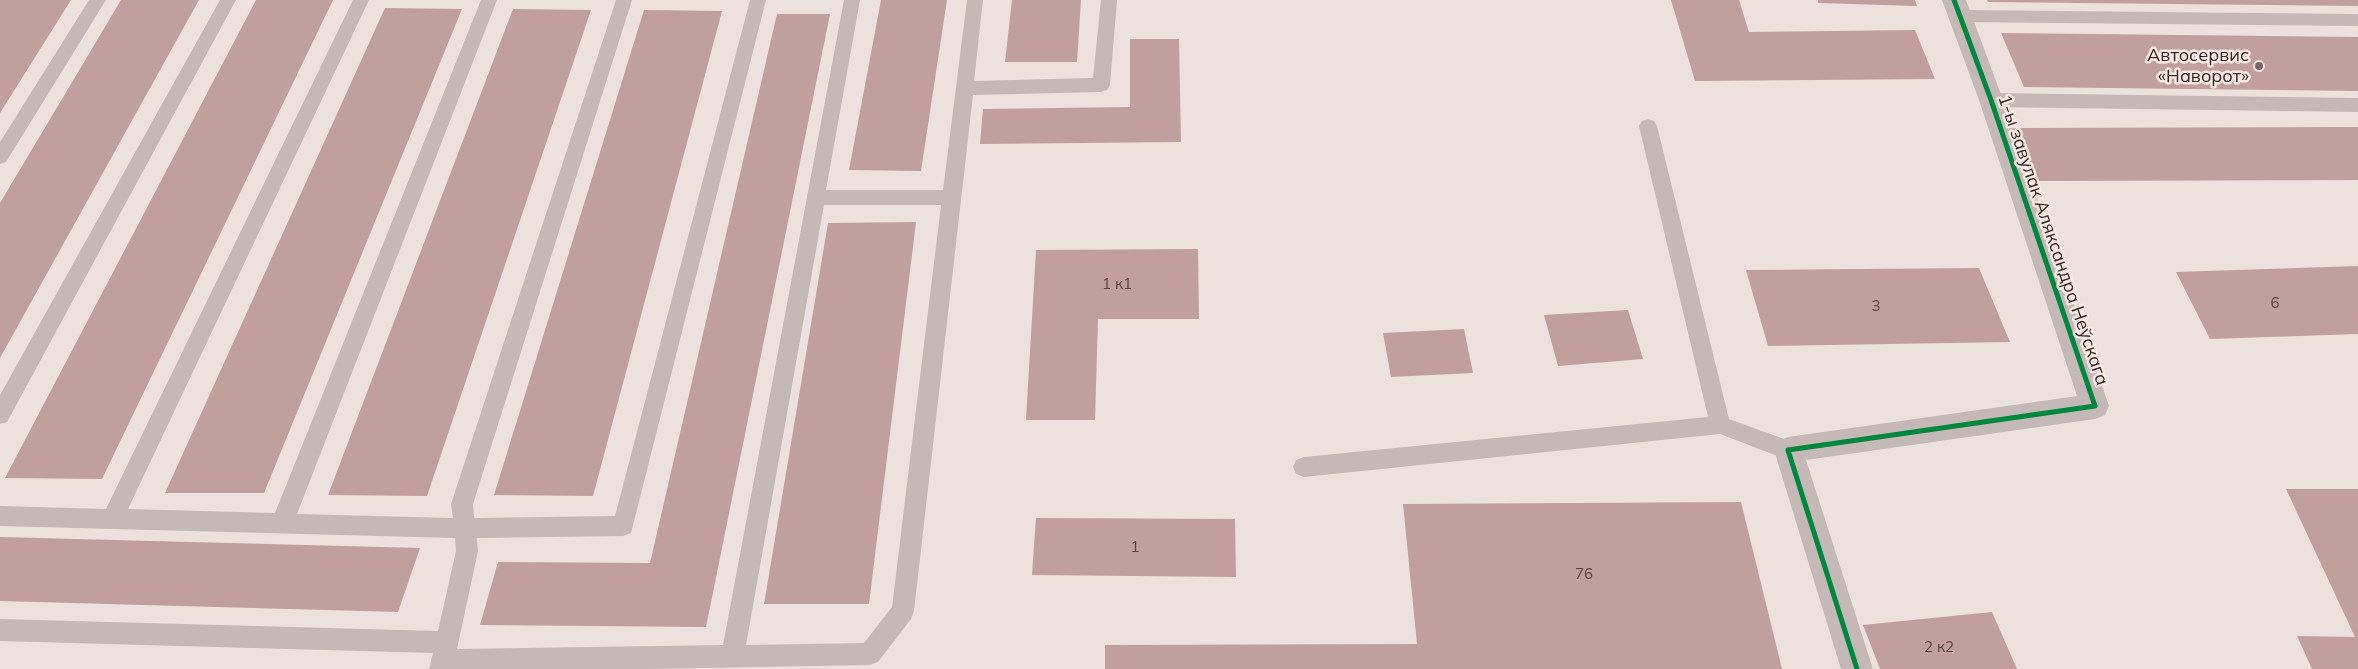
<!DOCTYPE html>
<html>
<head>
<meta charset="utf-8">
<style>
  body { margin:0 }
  canvas { display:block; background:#ece1dc }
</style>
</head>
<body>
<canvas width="2358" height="669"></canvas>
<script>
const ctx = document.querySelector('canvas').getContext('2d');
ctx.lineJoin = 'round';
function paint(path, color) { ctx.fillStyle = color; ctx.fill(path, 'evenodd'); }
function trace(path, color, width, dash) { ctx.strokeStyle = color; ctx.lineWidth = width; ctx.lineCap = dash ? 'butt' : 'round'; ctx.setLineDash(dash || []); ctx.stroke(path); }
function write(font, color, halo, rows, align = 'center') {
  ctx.font = font + ' Mulish,sans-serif'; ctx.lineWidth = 5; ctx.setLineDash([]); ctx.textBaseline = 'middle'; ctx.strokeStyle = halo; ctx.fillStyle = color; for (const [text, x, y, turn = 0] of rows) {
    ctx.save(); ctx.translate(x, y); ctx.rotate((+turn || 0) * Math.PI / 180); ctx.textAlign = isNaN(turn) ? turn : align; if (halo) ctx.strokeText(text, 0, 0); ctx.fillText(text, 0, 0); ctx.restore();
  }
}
paint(new Path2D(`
  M0 0H71L0 113Z
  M121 0H199L0 358V203Z
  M256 0H333L102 479 5 478Z
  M881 0H947L921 171 849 170Z
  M1012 0H1081L1077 62H1005Z
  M1671 0H1739L1749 32 1915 30 1935 79 1695 81Z
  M1818 0H1915L1917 6 1818 3Z
  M1987 0H2358V6L1988 2Z
  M385 8 462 9 264 493H165Z
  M513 9 591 10 427 496 328 495Z
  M644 10 722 11 593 496 494 495Z
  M777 14H830L706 627 480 625 498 562 650 563Z
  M2001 33 2358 37V91L2024 87Z
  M1130 39H1179L1181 142 980 144 983 109 1130 107Z
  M2358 127V180L2036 181 2013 128Z
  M916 222 869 604H764L828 223Z
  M1198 249 1199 319H1098L1095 420H1026L1036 250Z
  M2358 266V334L2210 339 2176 272Z
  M1979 268 2010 342 1768 346 1746 270Z
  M1628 310 1643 359 1558 366 1544 315Z
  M1464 329 1473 373 1391 377 1383 333Z
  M2286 489H2358V669H2312L2297 636 2355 637Z
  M1741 502 1782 669H1105V645L1417 644 1403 504Z
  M1036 518 1235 519 1236 577 1032 575Z
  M0 537 420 548 398 612 0 601Z
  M1992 612 2017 669H1880L1863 625Z`), '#c19f9c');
paint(new Path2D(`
  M89 0H106L6 162 0 164V142Z
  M220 0H236L7 422 0 424V395Z
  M353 0H369L128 509 275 513 481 0H497L297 514 453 518 451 504 616 0H632L473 504 474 518 615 516 750 0H766L631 533 623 536 477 538 478 551 457 649 723 645 844 0H860L826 190H943L967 0H983L974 81 1093 78 1101 0H1117L1110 85 1107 90 1101 92 973 95 914 611 911 619 878 662 870 665 647 669H429L433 653 0 641V619L438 631 456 551 455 538 0 526V506L106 509ZM824 205H941L892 607 864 643 746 645Z
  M1960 10 2358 14V26L1960 22 1954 20 1951 16 1954 12Z
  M1991 93 2358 98V112L1991 107 1985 105 1982 100 1985 95Z
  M1648 119 1654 121 1657 126 1729 419 1795 443 1799 450 1795 457 1788 460 1720 434 1304 477 1296 474 1293 467 1296 460 1304 457 1708 417 1639 126 1642 121Z`), '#c4b9b6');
paint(new Path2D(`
  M1942 0H1966L2003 100 2109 406 2105 415 2095 419 1806 460 1873 669H1841L1774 450 1778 441 1788 437 2077 396 1979 100Z`), '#c4b9b6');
trace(new Path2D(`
  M1857 669 1788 450 2095 406 1991 100 1954 0`), '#00873e', 5);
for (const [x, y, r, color] of [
  [2259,66,5,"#746765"]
]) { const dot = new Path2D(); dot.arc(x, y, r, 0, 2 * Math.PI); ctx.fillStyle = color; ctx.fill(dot); trace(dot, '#fae9e2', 2); }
write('15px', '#574443', null, [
  ["1 к1",1117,284],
  ["6",2275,303],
  ["3",1876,306],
  ["1",1135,547],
  ["76",1584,574],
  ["2 к2",1939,647]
]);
write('18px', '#342625', '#fae9e2', [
  ["Автосервис",2249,56],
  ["«Наворот»",2249,77]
], 'right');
write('18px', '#342625', '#fae9e2', [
  ["1-ы завулак Аляксандра Неўскага",2053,240,71]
]);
</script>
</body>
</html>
